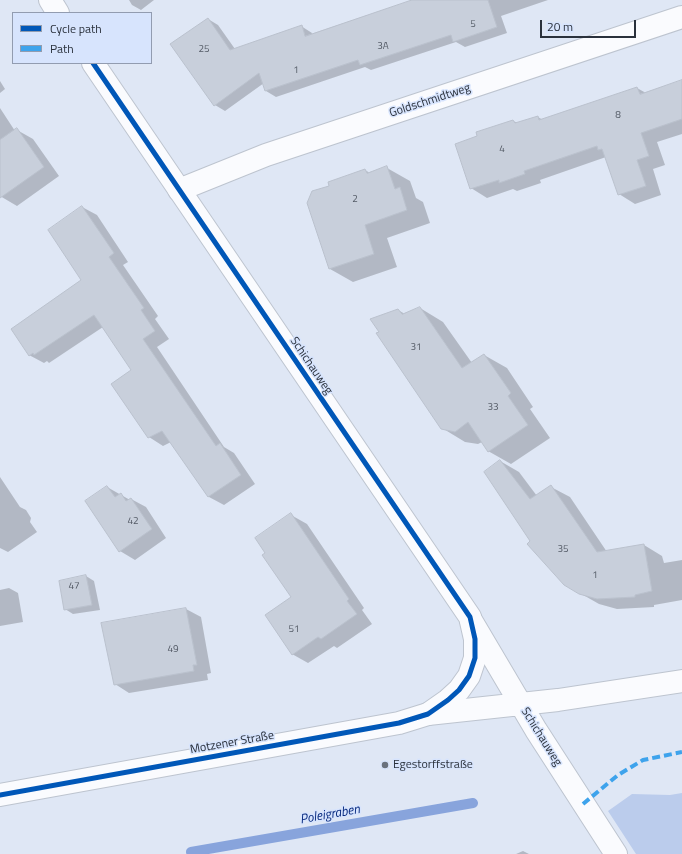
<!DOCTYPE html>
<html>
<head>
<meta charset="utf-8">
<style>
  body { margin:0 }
  #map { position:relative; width:682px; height:854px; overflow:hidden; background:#dfe7f5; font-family:"Titillium Web",sans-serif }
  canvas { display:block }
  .legend { position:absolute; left:12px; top:12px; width:140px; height:52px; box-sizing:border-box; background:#d7e4fd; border:1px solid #929cb0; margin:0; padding:5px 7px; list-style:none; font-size:12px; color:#2a313c }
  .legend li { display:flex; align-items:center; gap:8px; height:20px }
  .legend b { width:20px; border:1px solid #929cb0 }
  .scale { position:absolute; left:540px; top:20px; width:96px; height:18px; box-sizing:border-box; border:2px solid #2a313c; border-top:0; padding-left:5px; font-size:12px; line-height:14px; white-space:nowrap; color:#2a313c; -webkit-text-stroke:3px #d7e4fd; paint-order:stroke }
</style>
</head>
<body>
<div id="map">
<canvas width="682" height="854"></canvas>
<ul class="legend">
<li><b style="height:5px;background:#0057b8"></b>Cycle path</li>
<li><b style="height:5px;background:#3ea3ec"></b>Path</li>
</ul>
<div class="scale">20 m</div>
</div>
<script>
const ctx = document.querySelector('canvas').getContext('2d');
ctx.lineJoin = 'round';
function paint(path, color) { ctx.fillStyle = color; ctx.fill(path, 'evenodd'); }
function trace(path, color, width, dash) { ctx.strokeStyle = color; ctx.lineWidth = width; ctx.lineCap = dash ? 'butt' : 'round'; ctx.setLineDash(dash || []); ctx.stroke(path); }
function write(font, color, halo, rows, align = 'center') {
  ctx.font = font + ' "Titillium Web",sans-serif'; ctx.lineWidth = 3; ctx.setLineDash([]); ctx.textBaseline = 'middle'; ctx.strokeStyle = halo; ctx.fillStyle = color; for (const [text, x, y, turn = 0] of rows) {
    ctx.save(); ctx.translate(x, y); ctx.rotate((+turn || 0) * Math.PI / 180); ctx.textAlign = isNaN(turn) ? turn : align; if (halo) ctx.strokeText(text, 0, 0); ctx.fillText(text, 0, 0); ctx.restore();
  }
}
paint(new Path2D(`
  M682 793V854H636L608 811 632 794 670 795Z`), '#bbccec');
paint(new Path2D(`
  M129 0H154L141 10 132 5Z
  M410 0H548L501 16 507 33 465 47 456 42 371 70 365 67 276 97 266 91 264 83 225 111 215 105 208 19 218 25 235 49 301 26 312 33 313 35 410 2Z
  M0 81 5 89 0 93Z
  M682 81V134L657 142 665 165 653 169 661 195 635 204 619 194 606 157 540 180 541 183 517 191 513 189 487 198 471 188 478 136 513 121 518 123 538 117 543 120 637 88 646 93Z
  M0 108 15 131 17 130 33 139 59 176 17 206 0 196Z
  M387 168 410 181 416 198 423 202 430 223 387 238 397 267 353 282 330 269 308 203 330 187 365 170 370 173Z
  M82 207 97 215 128 262 123 265 158 316 155 319 169 339 157 347 224 447 234 453 255 484 224 505 209 497 171 442 163 446 149 437 133 370 103 327 49 363 47 361 44 363 29 355 82 280Z
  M420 308 443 322 472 363 484 355 507 368 533 407 530 409 550 438 511 464 488 451 482 442 478 444 465 442 442 428 380 332 398 310 405 314Z
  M500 461 519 472 537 496 551 487 570 497 607 552 644 545 662 556 664 563 682 560V600L654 605V607L617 609 599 604 564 584 532 541Z
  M0 477 20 507 26 510 31 518 30 522 37 532 8 552 0 548Z
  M107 487 130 500 131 499 146 507 166 538 135 560 120 551Z
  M291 515 307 524 364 608 362 610 372 624 337 648 334 646 308 663 292 654 293 598 266 554Z
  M86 576 94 581 100 610 73 614 65 609Z
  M9 588 18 593 23 622 0 626V590Z
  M186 609 201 617 211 673 207 674 208 680 129 693 115 684 102 624Z
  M523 851 529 854H516Z`), '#0003');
trace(new Path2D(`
  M191 852 473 803`), '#88a4dc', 10);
const building = new Path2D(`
  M412 0H488L497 27 453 42 451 35 360 65 358 60 265 91 259 73 214 106 170 44 208 18 230 50 302 25 305 36Z
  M682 80V119L641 133 649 156 637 160 646 186 618 195 602 149 598 150 597 146 524 171 525 174 499 183V180L470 189 455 144 477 136 476 132 513 120 515 123 538 116 539 120 637 87 640 94Z
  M17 128 44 167 0 198V140Z
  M387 166 395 189 400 187 407 210 365 225 374 254 329 269 307 203 312 191 329 186 328 182 365 169 367 173Z
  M82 206 114 253 109 257 144 308 141 310 155 331 143 339 216 446 220 443 241 475 208 497 162 431 148 438 111 384 131 370 94 315 34 355 33 353 29 356 11 329 81 280 48 230Z
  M420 307 462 368 484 354 511 393 508 396 528 425 488 452 468 422 455 432 441 429 376 333 379 332 370 319 398 309 402 314Z
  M500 460 530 499 551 485 597 552 644 544 652 591 635 595V597L597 599 579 594 564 585 527 544 530 541 484 472Z
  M107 486 115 497 121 493 126 501 131 498 152 529 119 552 85 501Z
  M291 513 349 599 347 601 357 614 321 639 318 637 292 655 265 615 291 597 262 555 265 553 255 538Z
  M86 575 92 605 64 610 59 581Z
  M186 608 197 665H193L194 671 114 685 101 623Z`);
paint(building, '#c8cfdb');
trace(building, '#bac1cd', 1);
const street = new Path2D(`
  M179 190 266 155 682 17
  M471 620 536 730 616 854
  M428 714 558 700 682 681`);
const secondary = new Path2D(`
  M50 0 58 13
  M0 795 399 723 428 714 448 700 459 690 469 676 475 658V639L470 617 93 63`);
trace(street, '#bdc4cf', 24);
trace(secondary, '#bdc4cf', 24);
trace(street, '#fafbfe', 22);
trace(secondary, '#fafbfe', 22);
trace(new Path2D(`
  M583 804 618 775 643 760 682 752`), '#3ea3ec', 4, [8, 4]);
trace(new Path2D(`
  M0 795 399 723 428 714 448 700 459 690 469 676 475 658V639L470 617 93 63`), '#0057b8', 5);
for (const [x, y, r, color] of [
  [385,765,4,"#69717d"]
]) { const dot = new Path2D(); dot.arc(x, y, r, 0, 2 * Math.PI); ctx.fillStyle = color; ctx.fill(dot); trace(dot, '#d7e4fd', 1.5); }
write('10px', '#525964', null, [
  ["5",473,25],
  ["3A",383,47],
  ["25",204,50],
  ["1",296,71],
  ["8",618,116],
  ["4",502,150],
  ["2",355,200],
  ["31",416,348],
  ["33",493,408],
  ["42",133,522],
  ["35",563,550],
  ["1",595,576],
  ["47",74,587],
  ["51",294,630],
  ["49",173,650]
]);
write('12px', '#2a313c', '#d7e4fd', [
  ["Goldschmidtweg",430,101,-18],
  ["Schichauweg",311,366,56],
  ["Schichauweg",541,737,58],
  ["Motzener Straße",232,743,-10]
]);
write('12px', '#2a313c', '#d7e4fd', [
  ["Egestorffstraße",393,765]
], 'left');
write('italic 13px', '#082a7f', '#d7e4fd', [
  ["Poleigraben",330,815,-10]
]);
</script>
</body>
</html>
